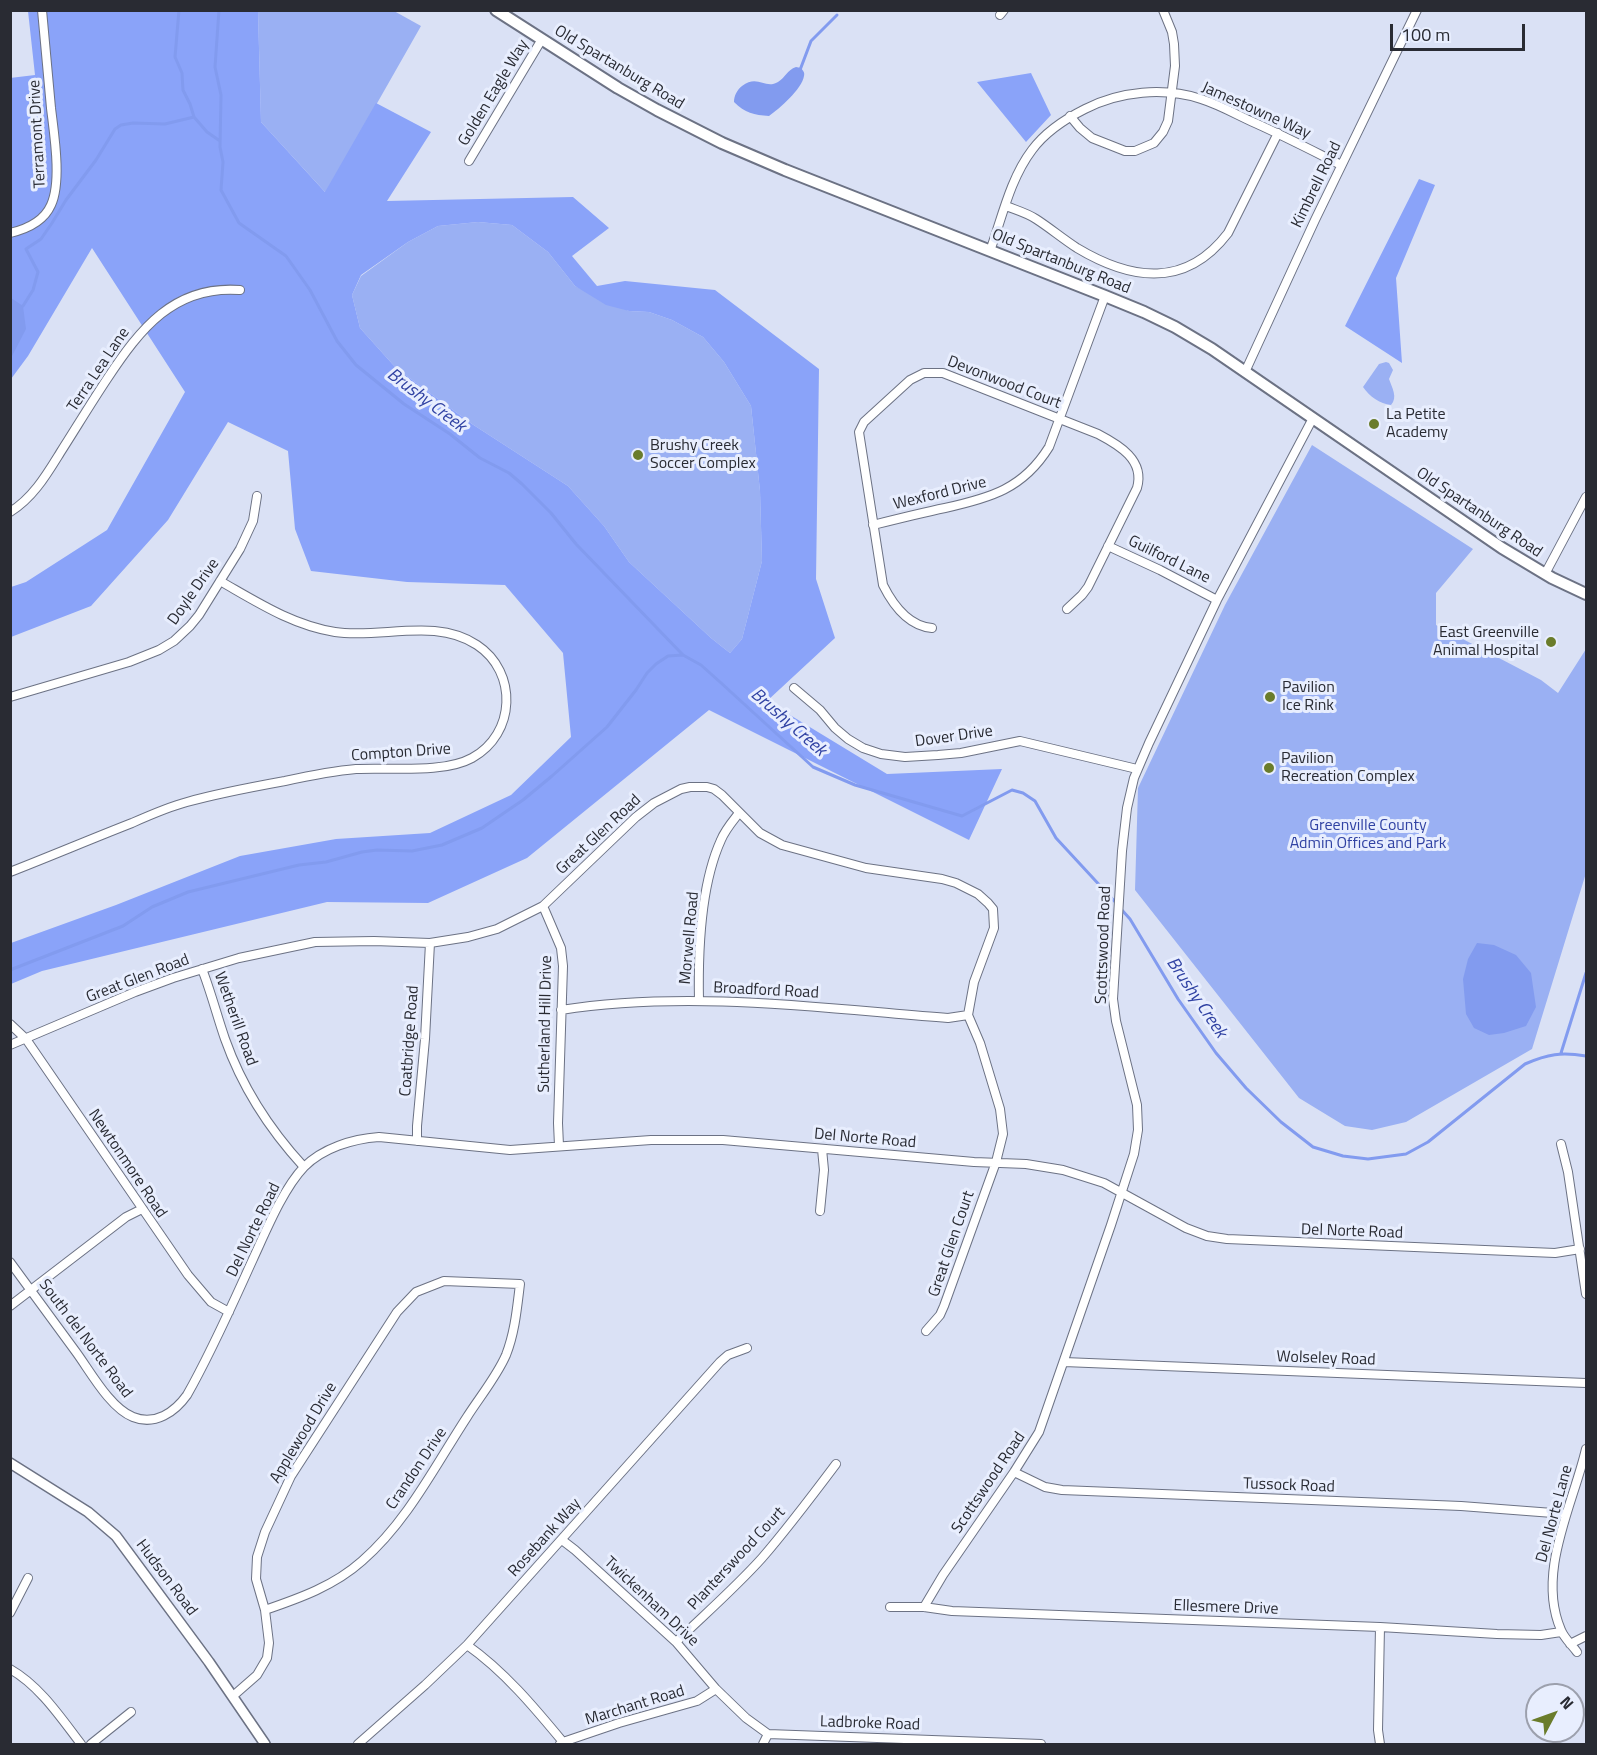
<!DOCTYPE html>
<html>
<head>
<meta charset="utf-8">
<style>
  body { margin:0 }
  #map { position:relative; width:1597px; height:1755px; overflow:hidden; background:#dae1f5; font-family:"Titillium Web",sans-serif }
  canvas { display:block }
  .frame { position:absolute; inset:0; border:12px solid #292b33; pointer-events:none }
  .north { position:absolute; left:1525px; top:1683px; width:60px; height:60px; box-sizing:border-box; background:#e8eefe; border:2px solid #9ca0ad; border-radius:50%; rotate:49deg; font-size:16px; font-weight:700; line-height:24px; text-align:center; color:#292b33 }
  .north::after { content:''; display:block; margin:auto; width:21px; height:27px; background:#6a7c2b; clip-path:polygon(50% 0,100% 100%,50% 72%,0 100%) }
  .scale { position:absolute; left:1390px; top:24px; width:135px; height:27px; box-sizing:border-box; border:3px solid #292b33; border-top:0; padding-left:8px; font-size:18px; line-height:21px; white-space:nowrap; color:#292b33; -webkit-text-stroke:4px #e8eefe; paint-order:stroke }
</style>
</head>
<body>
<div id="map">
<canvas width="1597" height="1755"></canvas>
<div class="frame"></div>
<div class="north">N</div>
<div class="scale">100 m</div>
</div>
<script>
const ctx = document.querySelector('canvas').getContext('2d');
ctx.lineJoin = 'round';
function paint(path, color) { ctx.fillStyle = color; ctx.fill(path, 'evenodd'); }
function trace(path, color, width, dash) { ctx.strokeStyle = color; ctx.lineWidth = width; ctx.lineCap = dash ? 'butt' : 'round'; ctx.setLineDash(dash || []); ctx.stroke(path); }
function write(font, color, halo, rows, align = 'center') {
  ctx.font = font + ' "Titillium Web",sans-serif'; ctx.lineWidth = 6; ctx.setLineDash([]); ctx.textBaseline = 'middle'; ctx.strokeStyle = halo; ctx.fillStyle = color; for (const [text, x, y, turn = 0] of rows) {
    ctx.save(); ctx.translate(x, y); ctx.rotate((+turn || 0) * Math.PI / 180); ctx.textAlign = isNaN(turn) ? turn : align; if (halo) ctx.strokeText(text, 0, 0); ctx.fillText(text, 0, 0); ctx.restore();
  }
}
paint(new Path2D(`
  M258 11H394L421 26 326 193 261 122Z
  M478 222 512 225 548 252 575 286 629 311 649 312 672 320 703 337 724 362 751 406 760 491 762 561 742 639 730 653 711 638 629 562 604 526 568 486 472 424 396 368 360 328 352 295 361 276 408 242 438 226Z
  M1386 362 1389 363 1393 370 1389 379C1392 388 1398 397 1391 405 1380 404 1369 396 1363 387L1379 364Z
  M1312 445 1473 549 1436 593V625L1541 680 1558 693 1586 649V873L1532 1049 1406 1122 1372 1130 1345 1126 1299 1098 1135 890 1138 788 1225 605Z`), '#9ab0f3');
paint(new Path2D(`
  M28 11H258L261 122 325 192 376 103 431 132 387 201 573 197 609 228 572 256 597 286 625 281 715 290 819 369 816 579 835 638 767 701 887 774 1002 769 969 840 709 710 527 858 428 903 327 902 42 971 11 984V943L116 905 240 856 336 839 430 833 511 795 571 737 563 653 505 585 407 582 311 571 295 529 288 451 228 422 168 520 91 606 11 637V587L26 582 107 530 185 392 92 248 28 356 11 379 10 78 35 75ZM478 222 512 225 548 252 575 286 606 305 629 311 649 312 672 320 703 337 724 362 751 406 760 491 762 561 742 639 730 653 711 638 629 562 604 526 568 486 472 424 396 368 360 328 352 295 361 275 408 242 438 226Z
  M1031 73 1051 115 1026 142 977 82Z
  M1419 179 1435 185 1396 278 1402 363 1345 326Z`), '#8aa3f9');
paint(new Path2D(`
  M796 67 801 68C803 71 805 72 804 76 802 89 779 109 769 116 754 115 745 113 734 102 734 96 737 90 742 86 758 74 765 90 778 82 786 77 787 70 796 67Z
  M11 298 23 306 26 329 11 358Z
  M1477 943 1494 945 1516 955 1531 973 1536 1007 1526 1026 1504 1033 1489 1035 1474 1028 1466 1014 1463 979 1468 959Z`), '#829bef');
trace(new Path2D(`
  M179 10 175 57 182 73 183 90 190 104 194 117 207 132 220 141
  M219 10 215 67 221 95 220 147 223 162 221 190 239 223 286 256 310 290 337 341 356 365 404 404 450 434 480 458 509 473 522 484 551 513 576 544 683 655 701 665 720 682 813 767 855 785 962 816 1012 790 1023 793 1035 801 1056 838 1117 904
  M800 70 811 41 837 15
  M23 306 33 290 38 272 26 249 41 239 52 223 66 200 96 160 115 129 121 125 133 123 165 124 194 117
  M1121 909 1130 919 1178 999 1216 1053 1246 1088 1281 1122 1313 1147 1343 1156 1368 1159 1406 1154 1428 1142 1525 1064C1548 1054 1561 1052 1586 1056
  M10 970 123 926 152 907 188 892 299 865 326 862 362 852 377 850 412 851 442 845 482 828 523 800 552 776 607 727 636 690 647 673 656 664 668 656 683 655
  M1561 1053 1586 973`), '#829bef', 3);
const minor = new Path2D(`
  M1000 15 1004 10
  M1070 116 1080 128 1092 138 1125 151H1135L1154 143 1163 132 1168 121 1175 66 1174 44 1172 32 1163 10
  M469 161 542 39
  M1006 206C1016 210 1027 213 1036 219 1050 228 1063 239 1077 248 1132 281 1186 288 1228 233L1278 133
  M10 233C27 229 44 221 51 205 62 181 54 134 51 108 48 76 45 43 42 10
  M990 251C1002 218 1010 179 1032 150 1046 131 1065 119 1085 109 1120 91 1164 87 1201 99 1220 105 1237 115 1255 123 1284 136 1313 151 1341 165
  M1245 372 1315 220 1417 10
  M10 512C33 498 47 474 60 453 76 428 91 403 107 379 140 329 174 285 240 290
  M873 525C897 519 921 513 945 508 990 498 1023 489 1049 447L1105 296
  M1108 546 1160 570 1217 600
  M1545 574 1586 497
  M932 628C908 626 893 605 883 585L859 432 864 422 910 380 924 373H943L1098 434C1119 445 1145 460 1137 488L1088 587 1082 595 1067 609
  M794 688 820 710 835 728 848 739 863 748 881 754 905 757 938 755 961 753 1020 741 1137 769
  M10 697 129 662 159 650 174 641 190 626 199 615 240 549 253 521 257 496
  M10 872C51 856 91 839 132 823 150 815 168 807 187 802 219 793 252 787 285 781 308 776 332 771 356 769 390 767 443 774 472 758 516 734 518 672 477 645 436 617 381 639 335 632 292 625 257 602 220 581
  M543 906 561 948 563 966 558 1123 559 1146
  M202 969C211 992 217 1016 225 1039 242 1087 270 1130 304 1167
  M699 1001C698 952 700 886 721 840 725 830 732 822 739 813
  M561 1010C687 990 822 1008 948 1018L968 1015
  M10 1024 26 1039 188 1275 211 1302 229 1312
  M10 1045 135 992 173 978 239 958 315 942 374 941 430 943 468 937 497 929 543 906 636 817 654 803 681 789 690 787H707L714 789 722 795 760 833 782 845 866 868 942 879 956 883 978 894 988 903 993 909 994 928 974 982 968 1015 980 1043 1000 1109 1003 1134 996 1162 944 1306 940 1315 926 1331
  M417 1141V1126L425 1039 430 943
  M1561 1144 1568 1172 1586 1294
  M820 1211 824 1170 822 1149
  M10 1262C32 1292 54 1322 76 1352 90 1371 110 1408 133 1417 155 1426 175 1412 187 1395 212 1351 232 1305 253 1259 266 1231 283 1189 304 1167 323 1148 352 1139 379 1137L510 1150 651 1140H723L974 1162 1026 1164 1063 1170 1104 1183 1186 1228 1207 1236 1227 1239 1555 1253 1580 1249
  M10 1306 126 1217 142 1209
  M1064 1362 1586 1383
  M1014 1472 1045 1487 1062 1490 1461 1506 1566 1514
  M562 1540 575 1550 676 1642 716 1689 746 1718 768 1734 1041 1744
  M890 1607H924L952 1611 1380 1627 1497 1634 1541 1635 1561 1632
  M924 1607 943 1575 1014 1472 1039 1432 1111 1225 1134 1154 1138 1130 1137 1105 1116 1021 1113 999 1122 851 1127 808 1134 778 1149 743 1217 600 1313 418
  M10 1613 28 1578
  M1380 1627 1378 1730 1380 1744
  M676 1642C705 1614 735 1588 762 1558 788 1528 812 1496 836 1464
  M1570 1644 1586 1636
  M467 1645C504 1671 534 1707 563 1742
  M1577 1652C1572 1645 1564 1638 1561 1630 1536 1573 1573 1505 1586 1449
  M10 1669C40 1686 61 1718 81 1744
  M233 1696 257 1675 267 1658 269 1643 265 1610 256 1579 257 1557 265 1532 291 1476 397 1312 416 1292 444 1281 520 1284C517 1308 515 1332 506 1355 497 1376 479 1398 467 1417 435 1466 407 1522 362 1561 334 1586 300 1598 265 1610
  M91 1744 131 1712
  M358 1744 425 1685 467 1645 720 1362 728 1355 747 1348
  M560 1744 563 1742 619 1723 697 1701 716 1689
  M763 1744 768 1734`);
const tertiary = new Path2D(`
  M10 1463 88 1512 116 1536 209 1662 265 1744`);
const secondary = new Path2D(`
  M496 10 618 88 657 110 722 143 785 170 1105 296 1144 312 1175 327 1212 349 1502 548 1552 578 1586 594`);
trace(minor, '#6c7284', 10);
trace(tertiary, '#6c7284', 12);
trace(secondary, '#6c7284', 14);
trace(minor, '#fff', 8);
trace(tertiary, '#fff', 9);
trace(secondary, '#fff', 10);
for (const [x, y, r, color] of [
  [1374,424,6,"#6a7c2b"],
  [638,455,6,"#6a7c2b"],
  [1551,642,6,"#6a7c2b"],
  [1270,697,6,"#6a7c2b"],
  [1269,768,6,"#6a7c2b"]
]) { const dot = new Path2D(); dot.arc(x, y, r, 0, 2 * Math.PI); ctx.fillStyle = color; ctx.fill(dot); trace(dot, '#e8eefe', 2); }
write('16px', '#292b33', '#e8eefe', [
  ["Old Spartanburg Road",619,68,31],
  ["Golden Eagle Way",494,93,-59],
  ["Jamestowne Way",1256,111,24],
  ["Terramont Drive",38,134,-93],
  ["Kimbrell Road",1317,185,-64],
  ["Old Spartanburg Road",1061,262,22],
  ["Terra Lea Lane",99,370,-56],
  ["Devonwood Court",1004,383,21],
  ["Wexford Drive",940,494,-14],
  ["Old Spartanburg Road",1479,513,34],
  ["Guilford Lane",1169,560,26],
  ["Doyle Drive",194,592,-55],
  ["Dover Drive",954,737,-8],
  ["Compton Drive",401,753,-4],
  ["Great Glen Road",599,835,-43],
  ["Morwell Road",690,938,-85],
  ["Scottswood Road",1104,945,-88],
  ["Great Glen Road",138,979,-21],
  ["Broadford Road",766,991,3],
  ["Wetherill Road",235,1019,70],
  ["Sutherland Hill Drive",546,1024,-89],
  ["Coatbridge Road",410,1041,-86],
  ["Del Norte Road",865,1139,5],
  ["Newtonmore Road",127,1164,56],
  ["Del Norte Road",254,1230,-64],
  ["Del Norte Road",1352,1232,2],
  ["Great Glen Court",952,1244,-71],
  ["South del Norte Road",85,1339,53],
  ["Wolseley Road",1326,1359,2],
  ["Applewood Drive",304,1433,-59],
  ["Crandon Drive",417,1469,-56],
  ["Scottswood Road",989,1483,-56],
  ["Tussock Road",1289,1486,2],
  ["Del Norte Lane",1555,1514,-75],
  ["Rosebank Way",545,1538,-48],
  ["Planterswood Court",737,1559,-47],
  ["Hudson Road",166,1578,53],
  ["Twickenham Drive",651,1602,43],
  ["Ellesmere Drive",1226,1608,2],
  ["Marchant Road",635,1706,-17],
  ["Ladbroke Road",870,1724,2]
]);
write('16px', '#292b33', '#e8eefe', [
  ["La Petite",1386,415],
  ["Academy",1386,433],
  ["Brushy Creek",650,446],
  ["Soccer Complex",650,464],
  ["East Greenville",1539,633,"right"],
  ["Animal Hospital",1539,651,"right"],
  ["Pavilion",1282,688],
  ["Ice Rink",1282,706],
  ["Pavilion",1281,759],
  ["Recreation Complex",1281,777]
], 'left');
write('16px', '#3143a4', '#e8eefe', [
  ["Greenville County",1368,826],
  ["Admin Offices and Park",1368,844]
]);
write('italic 18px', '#3042a3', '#e8eefe', [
  ["Brushy Creek",426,401,37],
  ["Brushy Creek",788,723,41],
  ["Brushy Creek",1196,998,56]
]);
</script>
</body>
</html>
